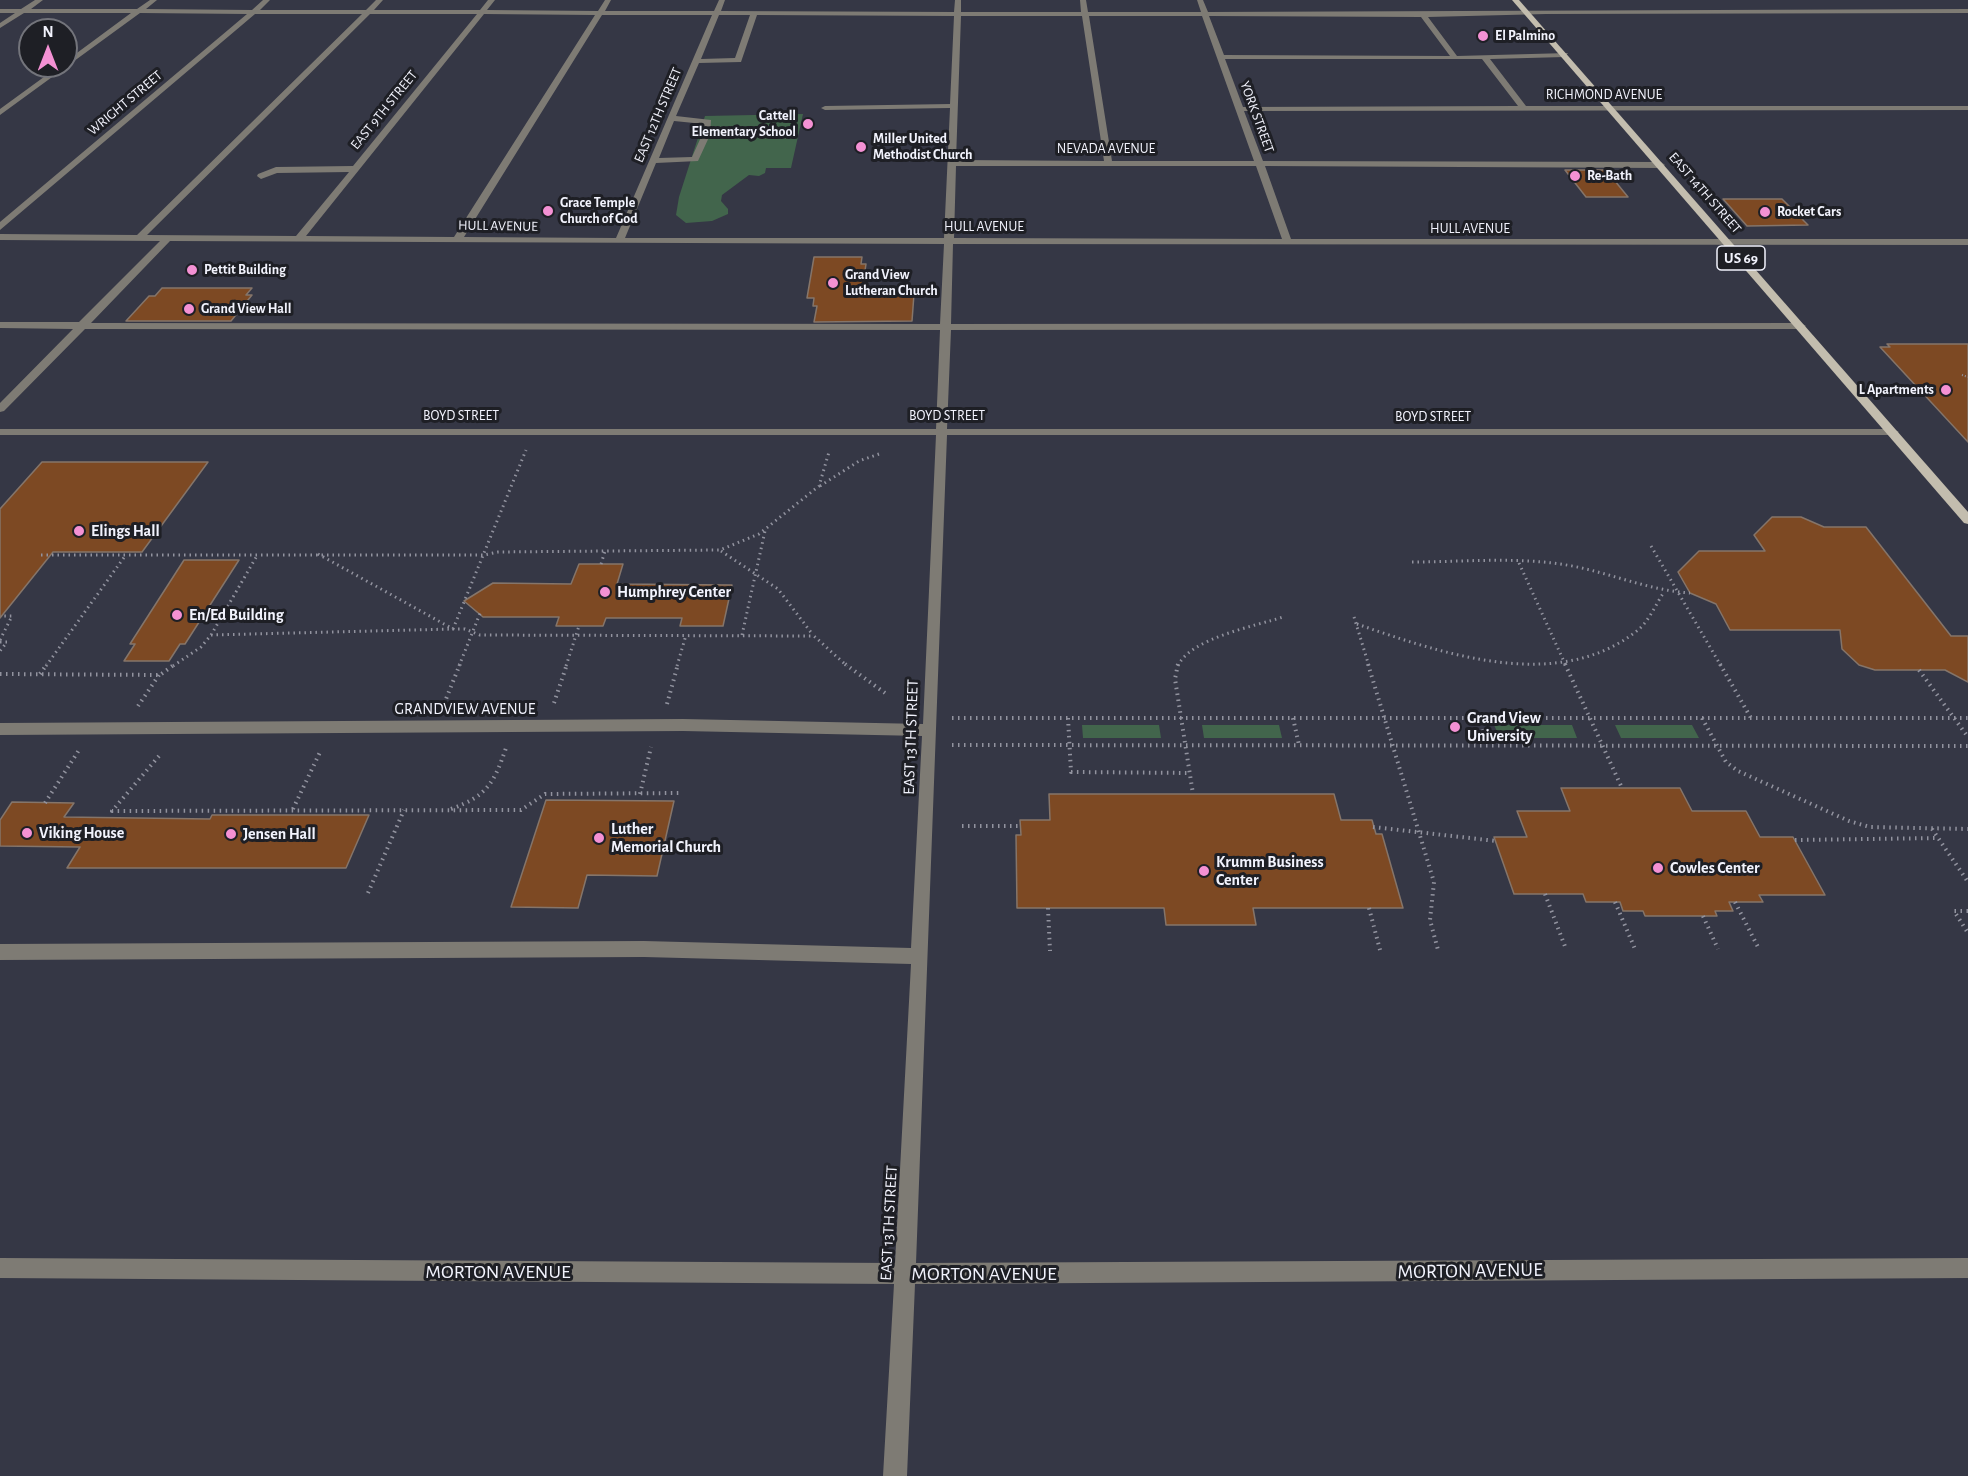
<!DOCTYPE html>
<html>
<head>
<meta charset="utf-8">
<style>
  body { margin:0 }
  #map { position:relative; width:1968px; height:1476px; overflow:hidden; background:#353745; font-family:"Alegreya Sans",sans-serif }
  canvas { display:block }
  .north { position:absolute; left:18px; top:18px; width:60px; height:60px; box-sizing:border-box; background:#1e1f25; border:2px solid #73747b; border-radius:50%; rotate:0deg; font-size:16px; font-weight:700; line-height:24px; text-align:center; color:#f2f3fd }
  .north::after { content:''; display:block; margin:auto; width:21px; height:27px; background:#f491d4; clip-path:polygon(50% 0,100% 100%,50% 72%,0 100%) }
</style>
</head>
<body>
<div id="map">
<canvas width="1968" height="1476"></canvas>
<div class="north">N</div>
</div>
<script>
const ctx = document.querySelector('canvas').getContext('2d');
ctx.lineJoin = 'round';
function paint(path, color) { ctx.fillStyle = color; ctx.fill(path, 'evenodd'); }
function trace(path, color, width, dash) { ctx.strokeStyle = color; ctx.lineWidth = width; ctx.lineCap = dash ? 'butt' : 'round'; ctx.setLineDash(dash || []); ctx.stroke(path); }
function write(font, color, halo, rows, align = 'center') {
  ctx.font = font + ' "Alegreya Sans",sans-serif'; ctx.lineWidth = 6; ctx.setLineDash([]); ctx.textBaseline = 'middle'; ctx.strokeStyle = halo; ctx.fillStyle = color; for (const [text, x, y, turn = 0] of rows) {
    ctx.save(); ctx.translate(x, y); ctx.rotate((+turn || 0) * Math.PI / 180); ctx.textAlign = isNaN(turn) ? turn : align; if (halo) ctx.strokeText(text, 0, 0); ctx.fillText(text, 0, 0); ctx.restore();
  }
}
paint(new Path2D(`
  M803 114 791 168H766L765 173 759 176 749 175 722 195 721 201 728 209V214L712 221 686 223 676 215 679 197 705 116Z
  M1082 725H1159L1161 738H1083Z
  M1202 725H1279L1282 738H1204Z
  M1494 725H1572L1577 738H1500Z
  M1615 725H1692L1699 738H1621Z`), '#42654c');
const building = new Path2D(`
  M1565 170H1606L1628 197H1586Z
  M1723 199H1782L1808 225 1747 226Z
  M814 257H862L861 264H866L862 291H868L867 294H914L912 321 814 322 817 306H813L814 298H807Z
  M162 288H252L246 295H252L231 321H126L149 296H155Z
  M1887 344H1968V442L1880 347H1890Z
  M42 462H208L142 552H53L0 618V509Z
  M1772 517H1801L1824 527H1866L1951 636H1968V682L1945 670H1875L1859 665 1842 649 1840 630H1730L1716 604 1690 593 1678 572 1699 551H1765L1754 535Z
  M184 560H239L185 644H180L169 661H124L135 644H130Z
  M579 564H623L617 584 732 585 723 626H680L682 618H606L603 626H556L559 617H483L464 601 493 583 571 584Z
  M1561 788H1680L1692 811H1746L1760 837H1793L1825 895H1759L1763 902H1729L1733 911H1715L1717 916H1645L1643 911H1623L1620 902H1586L1583 894H1514L1494 837H1527L1517 811H1570Z
  M1049 794H1334L1341 820H1372L1376 834H1382L1403 908H1253L1256 925H1166L1164 908H1017L1016 835H1021L1020 820H1050Z
  M546 800 674 801 657 876 587 875 578 908 511 907Z
  M12 802 74 803 64 817 210 819 212 815H369L346 868H67L80 847 0 846V820Z`);
paint(building, '#7d4923');
trace(building, '#85756a', 1.5);
trace(new Path2D(`
  M1962 375 1968 377`), '#92939f', 2, [1, 2]);
trace(new Path2D(`
  M820 486 859 461 879 454
  M1651 546 1721 666
  M721 551 778 589 813 635
  M318 554 453 629H465L480 635 814 636 847 666
  M41 555H484L498 552 720 550 759 534 819 486 829 452
  M1412 562C1461 562 1511 557 1560 564 1604 570 1645 590 1690 593
  M1519 563 1566 666
  M601 564 605 551
  M1354 617 1369 666
  M1357 624C1443 654 1559 694 1638 630 1649 621 1656 604 1664 592
  M211 635 453 629 526 450
  M742 635 765 531
  M0 640 12 616H2
  M0 642H7L0 651
  M46 666 125 556
  M173 666 201 647 211 635 258 554
  M459 666 481 611
  M566 666 579 626
  M677 666 686 635
  M1178 666C1190 638 1256 626 1283 617`), '#92939f', 3, [1.5, 4]);
trace(new Path2D(`
  M845 664 885 693
  M1178 664 1175 679 1193 794
  M1368 664 1434 882 1430 920 1438 950
  M1565 664 1622 788
  M1720 664 1751 718
  M1919 670 1968 737
  M0 674 160 675 175 664
  M40 674 47 664
  M554 703 567 664
  M444 704 460 664
  M667 704 678 664
  M138 706 159 675
  M952 718H1968
  M1068 718 1071 772 1190 773
  M1293 718 1299 745
  M1478 718 1488 746
  M1702 718 1726 762 1738 771 1849 821 1870 827 1968 829
  M952 745 1968 746
  M159 756 112 811 521 810 545 794 679 793
  M640 794 651 747
  M45 803 79 750
  M293 809 321 750
  M451 809C487 796 494 783 506 748
  M962 826H1020
  M1373 827 1496 841
  M1932 829 1968 882
  M1795 840 1938 838
  M368 893 404 810
  M1545 894 1566 949
  M1615 902 1635 949
  M1735 902 1759 949
  M1048 908 1050 951
  M1369 908 1380 950
  M1968 911H1954L1968 933
  M1703 916 1718 949`), '#92939f', 4, [1.5, 4.5]);
paint(new Path2D(`
  M35 0H43L31 9H137L150 0H157L146 9 252 10 263 0H270L260 10H366L376 0H383L374 10H480L488 0H495L487 10 598 11 605 0H611L605 11H714L719 0H725L721 11 954 12 955 0H961V12H1081L1080 0H1086L1088 12H1201L1197 0H1203L1208 12 1968 9V13L1546 14 1428 17 1457 56 1568 53 1565 57 1490 59 1526 106H1968V110L1244 111 1263 161 1661 162 1665 165 1661 168 1265 166 1291 239H1968V245L953 244 951 324 1801 323 1806 326 1801 329 951 330 947 429H1893L1899 432 1893 435H947L916 1263 1968 1258V1278L915 1284 907 1476H883L894 1284 0 1278V1258L895 1263 911 964 644 957 0 960V944L644 941 911 948 922 736 683 731 0 735V723L683 719 923 724 936 435H0V429H936L940 330 85 329 4 411 0 412V403L73 329 0 328V322H79L160 241 0 240V234L137 235 362 14H255L0 230V222L247 14 140 13 0 115V109L59 66H66V61L131 13H24L0 28V23L15 13H0V9H21ZM370 14H477L353 166 276 167 258 174 257 176 261 179 277 173 349 172 296 236 147 235ZM484 14 595 15 454 237 306 236ZM602 15H712L616 238 464 237ZM719 15H750L735 58 701 59ZM757 15 954 16 950 104 825 106 821 108 825 110 950 108 944 238H625L656 163 698 161 710 135 711 120 676 116 699 63 741 62ZM961 16H1082L1104 161 956 160ZM1089 16H1202L1254 161H1112ZM1209 16 1421 17 1450 56 1224 55ZM1225 59H1482L1518 106 1243 107ZM674 121 704 124 702 135 692 157 659 158ZM956 166H1256L1282 239 954 238ZM170 241 944 244 940 324 91 323Z`), '#7e7b74');
paint(new Path2D(`
  M1512 0H1519L1968 512V524L1964 523Z`), '#c3bdae');
for (const [x, y, r, color] of [
  [1483,36,6,"#f491d4"],
  [808,124,6,"#f491d4"],
  [861,147,6,"#f491d4"],
  [1575,176,6,"#f491d4"],
  [548,211,6,"#f491d4"],
  [1765,212,6,"#f491d4"],
  [192,270,6,"#f491d4"],
  [833,283,6,"#f491d4"],
  [189,309,6,"#f491d4"],
  [1946,390,6,"#f491d4"],
  [79,531,6,"#f491d4"],
  [605,592,6,"#f491d4"],
  [177,615,6,"#f491d4"],
  [1455,727,6,"#f491d4"],
  [27,833,6,"#f491d4"],
  [231,834,6,"#f491d4"],
  [599,838,6,"#f491d4"],
  [1658,868,6,"#f491d4"],
  [1204,871,6,"#f491d4"]
]) { const dot = new Path2D(); dot.arc(x, y, r, 0, 2 * Math.PI); ctx.fillStyle = color; ctx.fill(dot); trace(dot, '#1e1f25', 2); }
write('bold 14px', '#f2f3fd', '#1e1f25', [
  ["El Palmino",1495,36],
  ["Cattell",796,116,"right"],
  ["Elementary School",796,132,"right"],
  ["Miller United",873,139],
  ["Methodist Church",873,155],
  ["Re-Bath",1587,176],
  ["Grace Temple",560,203],
  ["Church of God",560,219],
  ["Rocket Cars",1777,212],
  ["Pettit Building",204,270],
  ["Grand View",845,275],
  ["Lutheran Church",845,291],
  ["Grand View Hall",201,309],
  ["L Apartments",1934,390,"right"]
], 'left');
write('14px', '#f2f3fd', '#1e1f25', [
  ["RICHMOND AVENUE",1604,95],
  ["WRIGHT STREET",125,103,-40],
  ["EAST 9TH STREET",384,110,-51],
  ["EAST 12TH STREET",658,115,-67],
  ["YORK STREET",1257,117,70],
  ["NEVADA AVENUE",1106,149],
  ["EAST 14TH STREET",1705,193,49],
  ["HULL AVENUE",498,226,1],
  ["HULL AVENUE",984,227],
  ["HULL AVENUE",1470,229],
  ["BOYD STREET",461,416],
  ["BOYD STREET",947,416],
  ["BOYD STREET",1433,417]
]);
for (const [x, y, w] of [
  [1741,258,48]
]) { const box = new Path2D(); box.roundRect(x - w / 2, y - 12, w, 24, 4.5); ctx.fillStyle = '#1e1f25'; ctx.fill(box); trace(box, '#f2f3fd', 1.5); }
write('bold 15px', '#f2f3fd', null, [
  ["US 69",1741,258]
]);
write('bold 16px', '#f2f3fd', '#1e1f25', [
  ["Elings Hall",91,531],
  ["Humphrey Center",617,592],
  ["En/Ed Building",189,615],
  ["Grand View",1467,718],
  ["University",1467,736],
  ["Luther",611,829],
  ["Memorial Church",611,847],
  ["Viking House",39,833],
  ["Jensen Hall",243,834],
  ["Krumm Business",1216,862],
  ["Center",1216,880],
  ["Cowles Center",1670,868]
], 'left');
write('16px', '#f2f3fd', '#1e1f25', [
  ["GRANDVIEW AVENUE",465,709],
  ["EAST 13TH STREET",911,737,-88],
  ["EAST 13TH STREET",889,1223,-87]
]);
write('20px', '#f2f3fd', '#1e1f25', [
  ["MORTON AVENUE",1470,1271,-1],
  ["MORTON AVENUE",498,1272],
  ["MORTON AVENUE",984,1274]
]);
</script>
</body>
</html>
